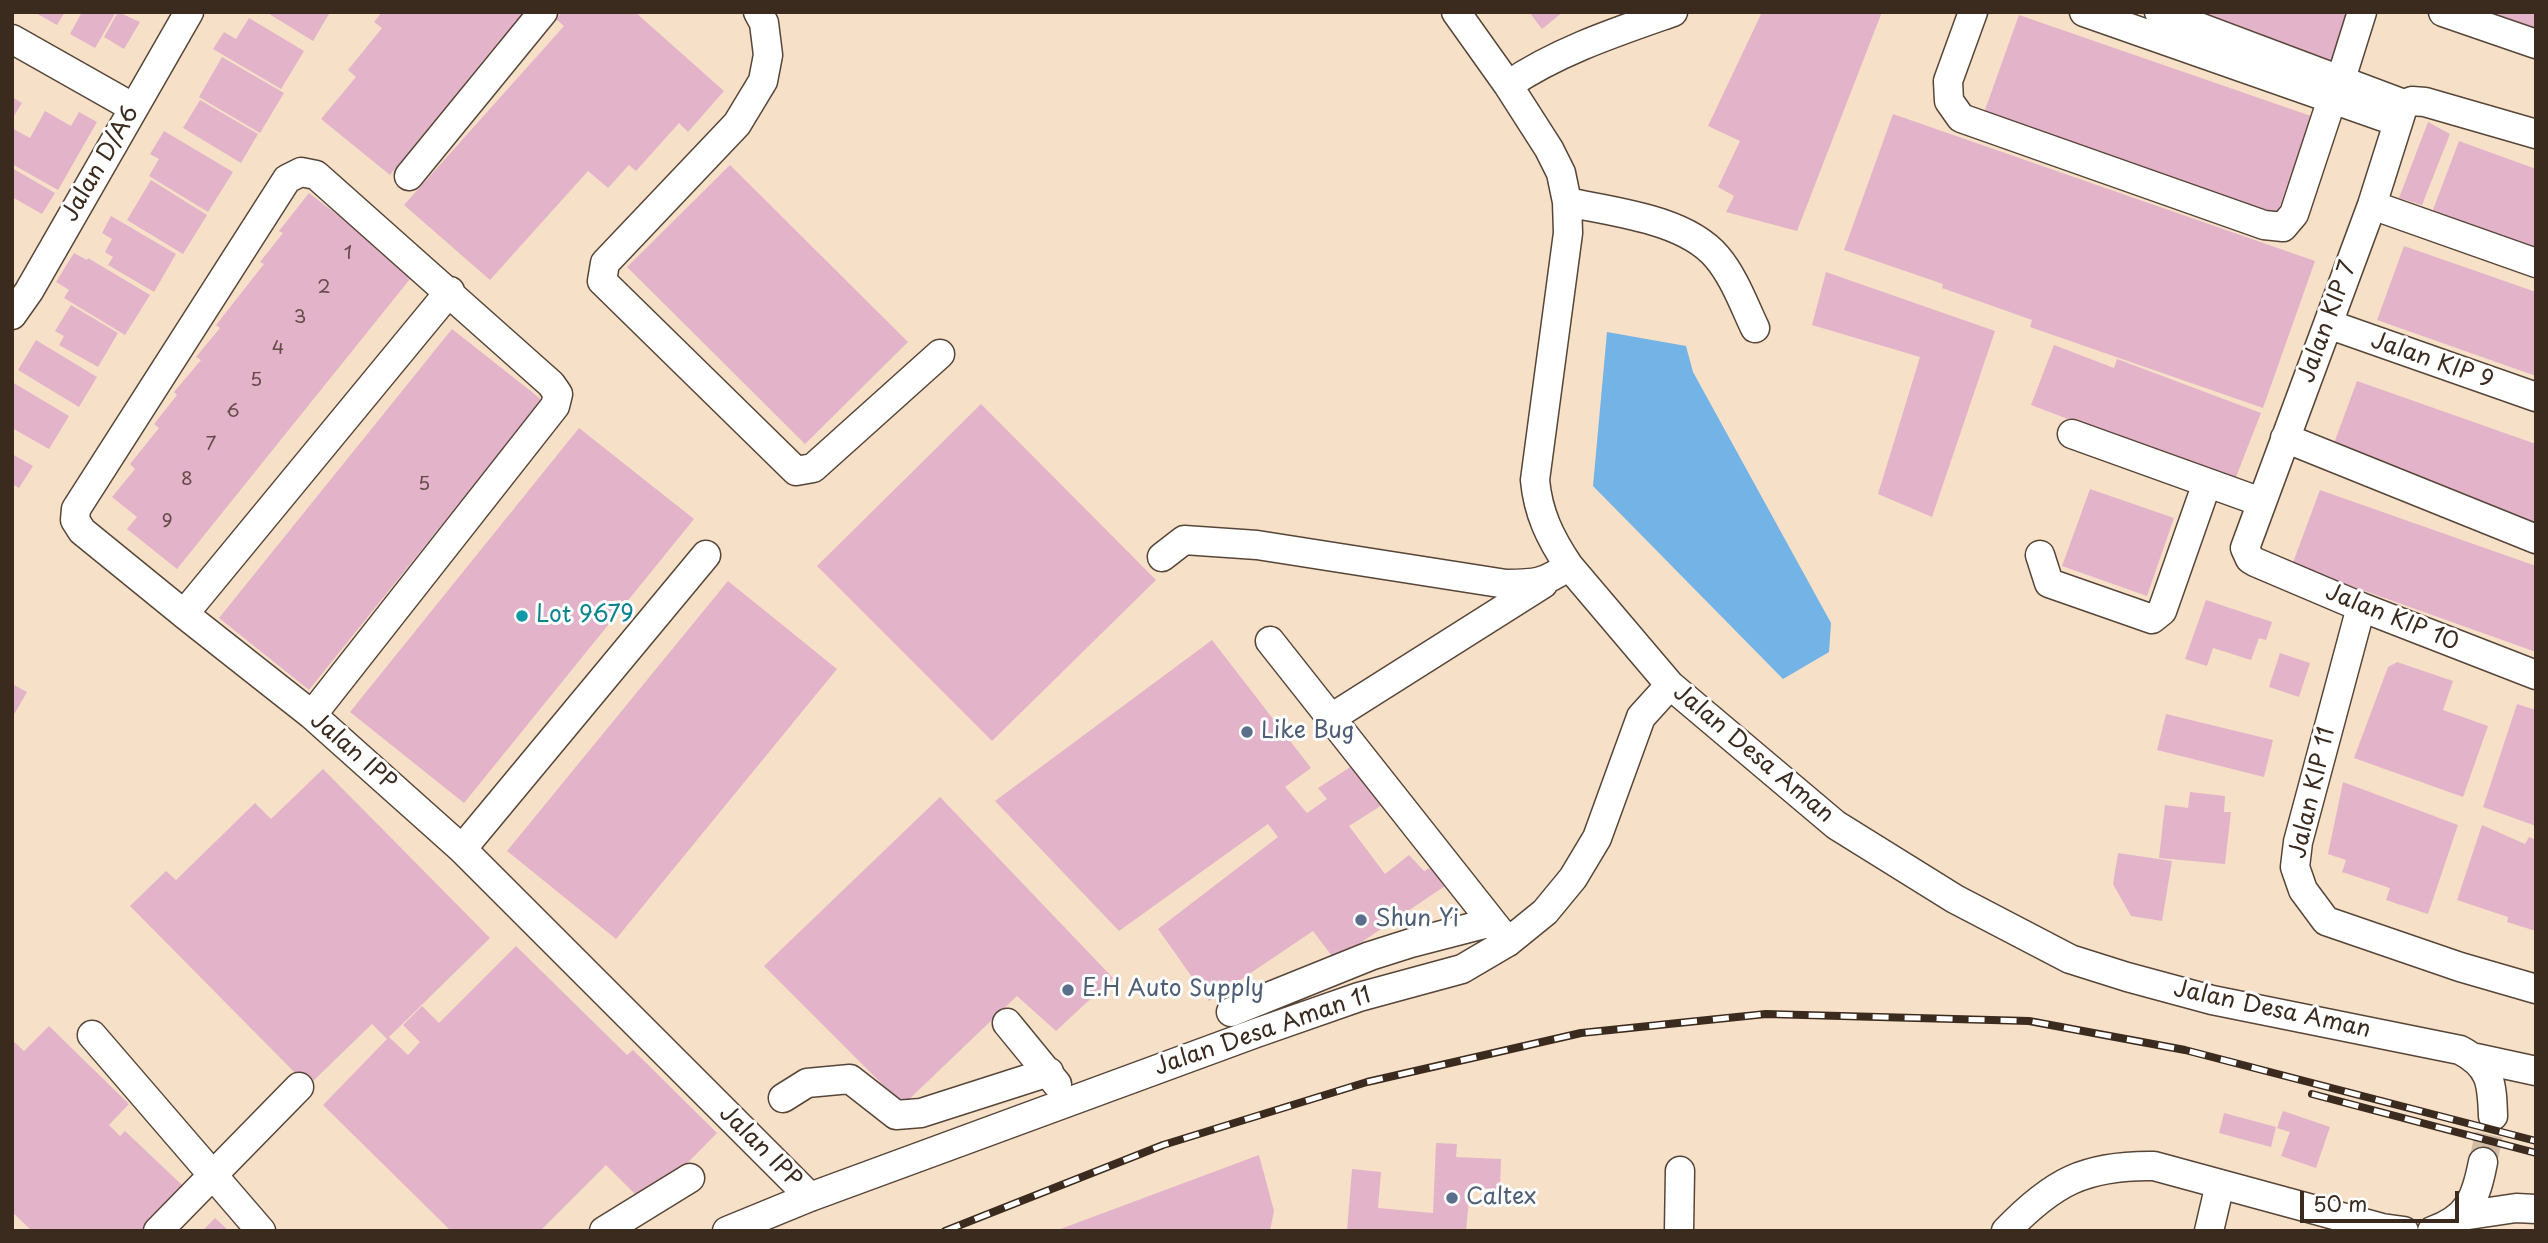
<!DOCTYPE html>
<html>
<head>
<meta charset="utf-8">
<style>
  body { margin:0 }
  #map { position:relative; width:2548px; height:1243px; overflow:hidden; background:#f6e0c8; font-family:"Playpen Sans",sans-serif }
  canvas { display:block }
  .frame { position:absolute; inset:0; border:14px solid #3b2a1e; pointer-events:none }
  .scale { position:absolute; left:2300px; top:1191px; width:159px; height:32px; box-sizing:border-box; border:4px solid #3b2a1e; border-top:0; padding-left:9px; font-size:21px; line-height:24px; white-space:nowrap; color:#3b2a1e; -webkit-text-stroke:5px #fff; paint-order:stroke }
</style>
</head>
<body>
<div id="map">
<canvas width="2548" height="1243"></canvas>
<div class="frame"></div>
<div class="scale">50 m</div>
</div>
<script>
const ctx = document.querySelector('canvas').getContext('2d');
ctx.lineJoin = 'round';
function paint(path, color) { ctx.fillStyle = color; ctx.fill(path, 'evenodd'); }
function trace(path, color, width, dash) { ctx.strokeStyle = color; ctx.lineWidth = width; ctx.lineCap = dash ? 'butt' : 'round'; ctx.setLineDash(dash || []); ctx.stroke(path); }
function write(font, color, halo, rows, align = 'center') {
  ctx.font = font + ' "Playpen Sans",sans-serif'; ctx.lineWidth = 6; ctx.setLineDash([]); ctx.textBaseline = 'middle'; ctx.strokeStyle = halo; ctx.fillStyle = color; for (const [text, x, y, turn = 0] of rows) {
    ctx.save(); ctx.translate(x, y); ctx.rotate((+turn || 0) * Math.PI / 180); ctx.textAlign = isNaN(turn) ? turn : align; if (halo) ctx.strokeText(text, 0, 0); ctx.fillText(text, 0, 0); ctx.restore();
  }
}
paint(new Path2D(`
  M1607 332 1686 346 1693 372 1831 623 1829 652 1783 679 1593 486Z`), '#73b3e6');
paint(new Path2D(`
  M34 12H65L57 25Z
  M82 12H116L95 48 70 34Z
  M118 12 140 22 124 49 104 37Z
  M266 12H327L329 14 313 41Z
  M382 12H528L526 53 504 35 390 175 321 119 356 77 348 70 382 28 374 22Z
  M562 12H635L724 91 688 132 679 123 636 171 629 165 608 188 588 171 490 280 404 205 564 26 556 19Z
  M1529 12H1563L1542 29Z
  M1762 12H1882L1797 231 1726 212 1734 196 1718 187 1740 141 1708 126Z
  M2178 12H2351L2331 66Z
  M2485 12H2536V31Z
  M2019 15 2311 116 2274 223 1981 121Z
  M249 18 304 51 281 89 213 49 224 32 236 39Z
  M222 57 284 93 260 133 199 97Z
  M12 97 22 103 12 119Z
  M200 100 258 134 241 163 183 128Z
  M45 111 71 126 79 112 97 122 58 190 12 164V128L30 138Z
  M1893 114 2315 261 2263 408 2030 327 2032 320 1942 288 1943 284 1844 250Z
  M2428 122 2450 134 2422 205 2399 198Z
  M164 131 233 172 208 212 149 176 159 159 150 154Z
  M2459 141 2536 169V252L2431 215Z
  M730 165 908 342 805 444 627 267Z
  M12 168 55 193 42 214 12 197Z
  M151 180 207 215 183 254 127 220Z
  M309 193 414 274 177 569 127 529 137 517 112 497 135 469 130 464 159 428 154 424 177 395 174 392 201 360 196 357 220 328 216 325 264 264 260 262 283 233 279 231Z
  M111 216 176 254 154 292 108 265 113 257 105 252 112 239 102 233Z
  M2404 246 2536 292V376L2377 320Z
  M74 253 87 260 88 258 150 295 125 335 64 298 69 290 56 282Z
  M1826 272 1995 331 1932 517 1878 494 1920 357 1812 325Z
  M71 305 118 333 98 367 59 345 64 336 55 331Z
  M452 329 542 400 309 690 219 618Z
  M36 340 97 377 79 407 18 370Z
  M2054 345 2114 368 2117 359 2261 413 2234 482 2031 405Z
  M2357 381 2536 444V527L2330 454Z
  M12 382 69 416 49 449 12 428Z
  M981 404 1156 580 992 741 817 566Z
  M579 428 694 519 464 803 350 712Z
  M12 454 33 466 19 488 12 484Z
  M2090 489 2174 518 2147 596 2062 566Z
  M2320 490 2536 566V652L2292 565Z
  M728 581 837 669 616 939 507 851Z
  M2206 600 2272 622 2266 640 2259 638 2251 660 2213 648 2207 666 2185 659Z
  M1212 640 1311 768 1285 787 1307 813 1327 799 1318 788 1355 764 1390 800 1349 826 1385 874 1409 855 1424 871 1439 863 1454 880 1335 960 1313 931 1209 1001 1158 929 1278 837 1268 824 1119 931 995 801Z
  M2280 653 2310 663 2299 697 2269 687Z
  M2397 662 2453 681 2443 710 2488 726 2463 797 2354 758 2388 667Z
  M12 684 27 692 12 718Z
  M2517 704 2536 710V826L2483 807Z
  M2166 714 2273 740 2264 777 2157 750Z
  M323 769 490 938 389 1037 408 1055 420 1042 403 1025 422 1006 439 1023 516 946 627 1055 633 1050 717 1133 650 1201 637 1196 606 1165 540 1231H451L323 1105 387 1039 372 1024 308 1086 130 906 166 871 176 880 255 803 271 819Z
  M2343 782 2458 825 2428 914 2386 900 2390 888 2342 872 2346 860 2328 854Z
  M2190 792 2225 796 2224 812H2231L2225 864 2159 858 2165 805 2188 808Z
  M940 797 1113 978 1056 1031 1017 996 903 1105 764 966Z
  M2482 825 2525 844 2529 837 2536 840V931L2507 922 2508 917 2457 900Z
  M2118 853 2172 861 2162 921 2131 916 2113 884Z
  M49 1026 129 1104 109 1125 120 1136 125 1131 183 1186 158 1231H32L12 1212V1040L24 1051Z
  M2283 1111 2330 1127 2316 1168 2281 1156 2290 1132 2277 1128Z
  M2224 1113 2276 1127 2271 1147 2219 1133Z
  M1436 1143 1457 1144 1456 1157 1501 1159 1500 1189 1470 1188 1466 1231H1347L1352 1169 1381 1172 1378 1208 1433 1213Z
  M1259 1155 1274 1211 1270 1231H1055Z
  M215 1218 229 1231H202Z`), '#e3b4c9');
trace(new Path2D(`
  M2483 1162 2493 1116`), '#d1bca6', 28, [28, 14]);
const minor = new Path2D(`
  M758 12 764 23 768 55 763 81 737 124 605 263 602 281 796 471 813 468 940 354
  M1456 12 1508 85 1549 149 1561 173 1567 202 1568 233 1535 480C1538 513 1550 538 1569 566L1670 685 1836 825 1955 899 2070 959 2127 977 2212 1000 2460 1050C2491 1066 2492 1083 2493 1116
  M1973 12 1948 81 1949 101 1961 118 2264 225 2283 227 2294 214 2332 99
  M2084 12 2398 122
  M2159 12 2404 104
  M2443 12 2536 44
  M12 39 134 108
  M2341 79 2362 12
  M1508 85C1558 51 1616 32 1673 12
  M2536 134 2425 102 2412 101 2404 104 2372 205 2245 548 2250 559 2255 562 2361 607 2536 675
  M409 176 543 12
  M1567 202C1613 212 1685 219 1717 257 1734 277 1744 305 1755 328
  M2372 205 2536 263
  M450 291 184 614 312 715 462 849 810 1197
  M12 315 29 291 189 12
  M2328 324 2536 397
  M2072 434 2261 502
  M2285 438 2536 539
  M2040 555 2049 583 2152 619 2162 611 2207 483
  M1162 557 1184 540 1257 545 1506 584C1537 584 1544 583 1569 566
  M2361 607 2298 842 2295 867 2303 890 2326 921 2460 967 2536 989
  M184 614 82 531 75 520 76 509 287 179 301 172 316 175 551 384 558 394 555 406 312 715
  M1270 641 1508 942
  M1331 718 1543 584
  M462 849 706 555
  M1231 1012 1370 956 1411 943 1492 922
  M1007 1023 1057 1084
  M92 1035 261 1231
  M2476 1058 2536 1071
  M783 1098 807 1083 850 1079 896 1115 921 1113 1049 1072
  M2462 1216 2516 1208 2536 1209
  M158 1231 299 1087
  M604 1231 690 1178
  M727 1231 810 1197 1256 1033 1359 997 1462 969 1508 942 1545 912 1573 878 1597 838 1641 717 1670 685
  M1679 1231 1680 1171
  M2006 1231C2053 1182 2085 1165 2154 1166L2382 1228 2404 1231
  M2209 1231 2220 1184
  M2432 1231C2469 1218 2476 1198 2483 1162`);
trace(minor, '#574538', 31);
trace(minor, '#fff', 28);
const rail = new Path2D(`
  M2312 1094 2536 1153
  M945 1231 1163 1145 1367 1082 1581 1033 1766 1014 2029 1021 2185 1050 2536 1141`);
trace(rail, '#3b2a1e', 8);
trace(rail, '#fff', 5, [16]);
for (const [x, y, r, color] of [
  [522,616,7,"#0f9aa8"],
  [1247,732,7,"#5c6f8a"],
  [1361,920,7,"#5c6f8a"],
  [1068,990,7,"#5c6f8a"],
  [1452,1198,7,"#5c6f8a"]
]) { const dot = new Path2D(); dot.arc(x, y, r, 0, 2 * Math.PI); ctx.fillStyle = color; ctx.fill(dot); trace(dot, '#fff', 2.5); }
write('19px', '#654c49', null, [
  ["1",348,254],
  ["2",324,288],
  ["3",300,318],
  ["4",278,349],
  ["5",256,381],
  ["6",233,412],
  ["7",211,445],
  ["8",187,480],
  ["5",424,485],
  ["9",167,522]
]);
write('23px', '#3b2a1e', '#fff', [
  ["Jalan D/A6",101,164,-60],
  ["Jalan KIP 7",2328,322,-70],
  ["Jalan KIP 9",2432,361,19],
  ["Jalan KIP 10",2392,618,22],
  ["Jalan IPP",353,752,41],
  ["Jalan Desa Aman",1753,754,40],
  ["Jalan KIP 11",2313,793,-77],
  ["Jalan Desa Aman",2272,1010,12],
  ["Jalan Desa Aman 11",1263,1032,-19],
  ["Jalan IPP",760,1147,45]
]);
write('23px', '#0d838f', '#fff', [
  ["Lot 9679",536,616]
], 'left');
write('23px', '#4e5e75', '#fff', [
  ["Like Bug",1261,732],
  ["Shun Yi",1375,920],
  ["E.H Auto Supply",1082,990],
  ["Caltex",1466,1198]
], 'left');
</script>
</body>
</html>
